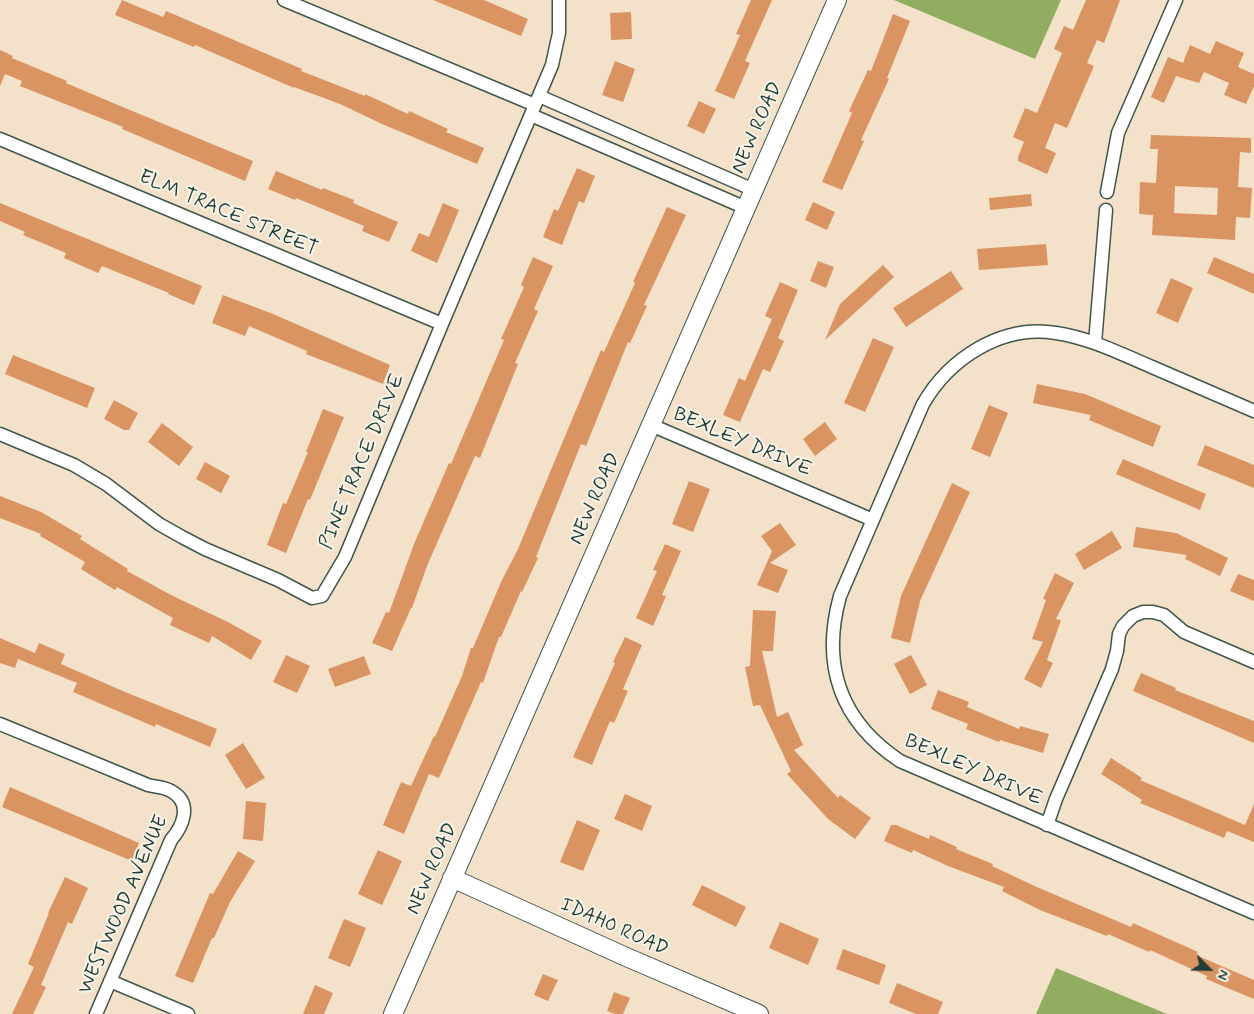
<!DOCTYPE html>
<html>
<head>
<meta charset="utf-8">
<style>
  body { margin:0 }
  #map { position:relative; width:1254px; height:1014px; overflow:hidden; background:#f3e2c9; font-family:Mynerve,sans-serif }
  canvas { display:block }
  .north { position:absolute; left:1184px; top:944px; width:50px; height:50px; -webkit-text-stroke:4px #f7f3e8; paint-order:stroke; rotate:113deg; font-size:14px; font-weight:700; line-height:20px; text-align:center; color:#1f3d34 }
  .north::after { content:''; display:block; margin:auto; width:18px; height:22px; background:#1f3d34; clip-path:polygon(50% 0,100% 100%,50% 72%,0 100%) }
</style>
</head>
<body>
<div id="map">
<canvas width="1254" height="1014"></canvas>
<div class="north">N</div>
</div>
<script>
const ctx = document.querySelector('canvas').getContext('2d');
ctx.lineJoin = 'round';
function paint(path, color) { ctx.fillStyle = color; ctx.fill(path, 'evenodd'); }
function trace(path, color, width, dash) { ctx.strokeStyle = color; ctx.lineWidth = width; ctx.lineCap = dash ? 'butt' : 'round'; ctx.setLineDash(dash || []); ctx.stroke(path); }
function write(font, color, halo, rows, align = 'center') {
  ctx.font = font + ' Mynerve,sans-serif'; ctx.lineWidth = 4; ctx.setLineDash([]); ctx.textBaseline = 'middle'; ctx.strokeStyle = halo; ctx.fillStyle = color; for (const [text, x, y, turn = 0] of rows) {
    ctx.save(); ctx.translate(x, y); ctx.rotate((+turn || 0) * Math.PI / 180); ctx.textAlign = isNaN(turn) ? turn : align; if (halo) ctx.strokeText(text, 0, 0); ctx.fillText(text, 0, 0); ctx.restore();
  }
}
paint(new Path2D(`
  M894 0H1061L1035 59Z
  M1056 968 1167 1014H1036Z`), '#90ad60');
paint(new Path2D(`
  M122 0 163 17 166 11 302 69 301 71 365 96V94L408 114 409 111 448 129 446 132 484 148 477 164 382 124 340 104 294 87V88L195 45 194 47 115 15Z
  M433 0H484L528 19 521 36Z
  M751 0H772L745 61 750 63 734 99 715 91 740 35 736 34Z
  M1086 0H1120L1104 43 1097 40 1087 63 1094 66 1067 128 1055 123 1045 148 1056 153 1047 174 1018 161V157L1024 142 1013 137 1025 108 1037 113 1062 53 1054 49 1064 26 1073 30Z
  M631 12 632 39 611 40 610 13Z
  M893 14 910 21 887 78 889 79 861 140 864 141 842 190 822 182 852 113 849 111 868 70 871 71Z
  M1216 41 1244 53 1238 67 1254 74V86L1246 104 1224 95 1229 83 1204 72 1199 83 1176 76 1164 103 1151 97 1168 57 1183 63 1190 45 1210 54Z
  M0 50 13 56 12 58 67 81 66 83 113 103 253 161 245 181 122 129 123 127 20 86 22 81 5 74 0 86Z
  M615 61 635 69 623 102 602 95Z
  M699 101 716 109 704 134 687 126Z
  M1151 135 1251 138V153L1240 152 1238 187 1252 188 1250 218 1236 217 1235 240 1152 235 1153 215 1139 214 1140 182 1156 183 1158 149H1150ZM1175 186 1218 188 1217 215 1174 213Z
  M577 168 595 176 584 203 579 201 562 245 543 237 554 209 558 211Z
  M276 171 322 190 323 188 354 200 353 203 398 222 389 242 362 231 364 226 296 198 295 200 268 189Z
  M1031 194 1032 206 990 210 989 198Z
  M813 202 835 212 827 230 805 220Z
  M0 203 202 286 194 305 168 294 169 293 102 266 98 273 64 258 66 253 23 235 25 232 0 221Z
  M443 203 459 210 437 263 411 251 419 233 429 237Z
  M667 207 686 215 644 305 647 306 630 343 628 342 586 446 581 444 536 557 538 558 522 592 521 591 501 637H499L483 683 481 682 439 778 429 774 404 834 383 825 401 782 411 786 434 736 435 737 462 676 471 648H473L501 582 518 549 601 350 604 352 635 283 633 282Z
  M1046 244 1048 265 979 270 977 249Z
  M533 257 553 266 534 309 538 311 515 363 518 364 480 458 475 456 427 566 412 608H411L392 651 372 643 386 612 389 613 414 544 449 463 451 464 504 340 501 339 524 287 521 285Z
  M1214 257 1254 274V294L1207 273Z
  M818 261 834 267 826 288 810 281Z
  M883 265 894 277 825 340 840 304Z
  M951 271 963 289 906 327 893 308Z
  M1171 278 1193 288 1178 323 1156 313Z
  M780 282 798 290 778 338 784 341 770 372 763 369 740 422 723 415 739 378 745 381 772 319 765 316Z
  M223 295 273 314 390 365 383 384 306 354 307 351 249 326 245 336 212 323Z
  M873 338 894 347 865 412 844 403Z
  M13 355 95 388 87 408 5 374Z
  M1037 384 1085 394 1161 426 1153 447 1089 420 1091 415 1033 403Z
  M114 400 138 413 129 430H124L104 419Z
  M989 405 1008 413 990 457 971 449Z
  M323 409 344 417 310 500 308 499 286 553 267 545 283 503 286 504 308 452H306Z
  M825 422 837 439 815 456 803 439Z
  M162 423 193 447 179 466 148 442Z
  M1205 445 1254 465V488L1197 465Z
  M1123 459 1206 494 1200 510 1116 474Z
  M205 462 230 476 221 493 196 479Z
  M689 481 710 489 693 532 672 524Z
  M952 483 970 492 920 601 910 643 891 638 901 596Z
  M0 496 41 512 82 536 80 539 128 569 127 571 173 596 228 622 262 641 251 660 212 636 209 643 170 625 173 618 117 587 115 590 81 569 85 562 40 536 41 534 0 518Z
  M780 523 796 545 770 563 788 570 778 593 757 585 772 551 761 536Z
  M1136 527 1176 533 1228 558 1220 576 1185 559 1187 555 1133 547Z
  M1112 531 1122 548 1084 570 1075 554Z
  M665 544 681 551 662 595 666 596 653 626 636 618 657 571 653 570Z
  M1055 573 1074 583 1056 619 1061 620 1047 660 1053 663 1041 688 1024 679 1043 642 1032 639 1046 600 1043 599Z
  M1238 574 1254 580V601L1230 591Z
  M753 610 776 611 773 651H762L777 717 788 712 803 745 794 750 838 798 840 795 871 818 855 839 828 819 787 774 791 771 760 705 753 706 745 667 750 666Z
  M625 637 642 645 623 689 628 691 614 723 610 721 592 765 573 757 615 663 613 662Z
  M0 638 35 653 39 643 65 654 61 664 125 692 217 729 210 747 156 724 155 727 73 692 77 683 18 659 15 668 0 663Z
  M286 655 310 666 297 693 273 682Z
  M911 655 927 685 910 694 894 664Z
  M364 656 371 674 335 687 328 669Z
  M1141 673 1176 688 1175 690 1254 721V743L1133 691Z
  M938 690 969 702 967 707 1019 729 1020 726 1049 734 1043 753 1000 740 999 742 966 729 968 724 931 709Z
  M243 743 265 778 246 789 225 755Z
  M1111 758 1142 778 1140 780 1245 825 1254 804V842L1227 831 1224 838 1140 803 1142 800 1101 774Z
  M10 787 139 843 132 861 2 807Z
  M625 794 652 806 642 831 614 819Z
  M246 801 266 803 263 841 243 839Z
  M577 820 600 830 583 871 560 862Z
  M891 825H896L929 839 930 835 957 847 956 849 993 864 992 866 1039 888 1131 927 1133 923 1198 952 1196 955 1254 980V999L1206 979 1207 976 1150 950 1149 952 1108 934 1107 936 1040 910 1002 891 1004 887 948 866 913 850 912 853 884 841Z
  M378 850 402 861 382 905 358 894Z
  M238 851 255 861 230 902 214 938H212L193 983 175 976 210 893 213 894Z
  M65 877 88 888 72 924 68 922 41 985 46 987 33 1014H12L34 967 28 964 49 913H48Z
  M702 885 746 907 736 927 692 905Z
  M344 919 366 928 350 967 328 958Z
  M780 922 819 939 808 965 769 948Z
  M843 949 886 965 879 985 836 969Z
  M543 974 558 980 548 1001 534 995Z
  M897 983 943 1002 938 1014H916L889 1003Z
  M315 985 333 993 324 1014H303Z
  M614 992 630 998 623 1014H615L607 1011Z`), '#da9462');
const street = new Path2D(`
  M284 0 535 105
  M539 96 754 190
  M531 115 746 208
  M0 139 442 324
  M1107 192 1118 133 1176 0
  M1095 343 1106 210
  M1254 411C1220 396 1186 382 1152 367 1121 354 1090 338 1056 333 1001 324 949 359 923 404L840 596C821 665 840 721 900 761L1254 913
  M651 425 873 520
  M0 434 74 465 106 484 159 524 182 537 205 549 278 580 312 598 322 596 345 557 442 324 552 65 559 33V0
  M0 724 148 785C155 787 165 787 171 791 193 803 183 826 171 840L96 1014
  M1047 825 1056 799 1112 669 1117 651 1119 634 1123 626 1133 616 1143 612H1153L1164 615 1184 632 1254 662
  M110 981 188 1014`);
const secondary = new Path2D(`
  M452 878 624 956 759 1014
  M393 1014 837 0`);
trace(street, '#3f564a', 15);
trace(secondary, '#3f564a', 20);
trace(street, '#fff', 12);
trace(secondary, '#fff', 18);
write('20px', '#1f3d34', '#f7f3e8', [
  ["NEW ROAD",758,128,-66],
  ["ELM TRACE STREET",228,214,23],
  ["BEXLEY DRIVE",742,443,23],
  ["PINE TRACE DRIVE",363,462,-67],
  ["NEW ROAD",596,499,-66],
  ["BEXLEY DRIVE",973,771,24],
  ["NEW ROAD",433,869,-66],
  ["WESTWOOD AVENUE",124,905,-66],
  ["IDAHO ROAD",614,928,24]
]);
</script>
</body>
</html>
